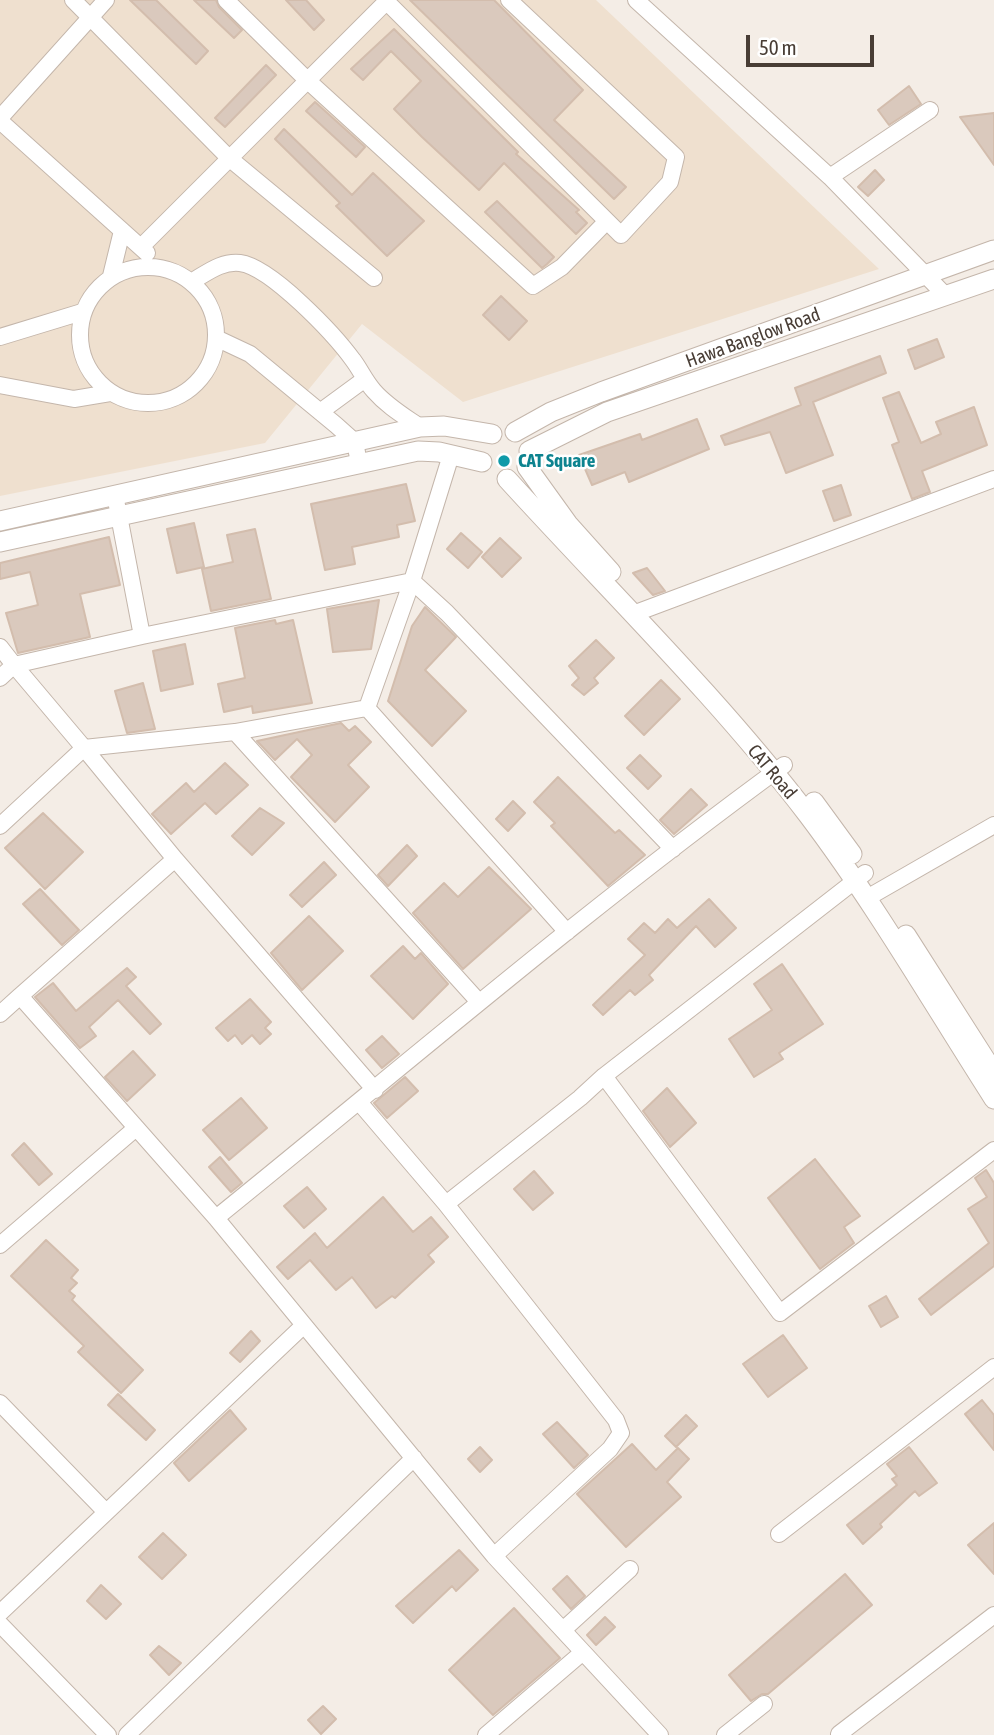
<!DOCTYPE html>
<html>
<head>
<meta charset="utf-8">
<style>
  body { margin:0 }
  #map { position:relative; width:994px; height:1735px; overflow:hidden; background:#f4ede6; font-family:"Asap Condensed",sans-serif }
  canvas { display:block }
  .scale { position:absolute; left:746px; top:35px; width:128px; height:32px; box-sizing:border-box; border:4px solid #483d35; border-top:0; padding-left:9px; font-size:21px; line-height:24px; white-space:nowrap; color:#483d35; -webkit-text-stroke:5px #fff; paint-order:stroke }
</style>
</head>
<body>
<div id="map">
<canvas width="994" height="1735"></canvas>
<div class="scale">50 m</div>
</div>
<script>
const ctx = document.querySelector('canvas').getContext('2d');
ctx.lineJoin = 'round';
function paint(path, color) { ctx.fillStyle = color; ctx.fill(path, 'evenodd'); }
function trace(path, color, width, dash) { ctx.strokeStyle = color; ctx.lineWidth = width; ctx.lineCap = dash ? 'butt' : 'round'; ctx.setLineDash(dash || []); ctx.stroke(path); }
function write(font, color, halo, rows, align = 'center') {
  ctx.font = font + ' "Asap Condensed",sans-serif'; ctx.lineWidth = 5; ctx.setLineDash([]); ctx.textBaseline = 'middle'; ctx.strokeStyle = halo; ctx.fillStyle = color; for (const [text, x, y, turn = 0] of rows) {
    ctx.save(); ctx.translate(x, y); ctx.rotate((+turn || 0) * Math.PI / 180); ctx.textAlign = isNaN(turn) ? turn : align; if (halo) ctx.strokeText(text, 0, 0); ctx.fillText(text, 0, 0); ctx.restore();
  }
}
paint(new Path2D(`
  M0 0H596L879 269 463 402 362 324 265 443 0 496Z`), '#efe0cf');
const building = new Path2D(`
  M130 0H156L208 51 196 64Z
  M194 0H216L219 7 242 30 234 38Z
  M286 0H306L324 20 314 30Z
  M410 0H494L583 90 554 120 626 187 614 199Z
  M394 29 518 152 516 154 579 210 576 212 587 223 576 234 504 163 479 190 422 137 394 109 421 81 391 51 363 80 351 69Z
  M266 65 276 75 225 127 215 118Z
  M909 86 921 104 889 125 878 110Z
  M315 102 365 147 356 157 306 111Z
  M994 113V165L960 117Z
  M284 129 352 195 373 173 424 221 387 256 336 206 340 203 275 139Z
  M875 170 884 180 868 196 858 187Z
  M497 201 554 257 547 264 542 268 485 212Z
  M501 296 527 321 509 340 483 315Z
  M937 339 944 357 915 369 908 350Z
  M880 356 886 373 813 402 833 455 786 473 770 432 725 445 721 436 801 405 795 388Z
  M899 392 921 443 941 434 936 422 974 407 987 445 922 471 930 492 912 499 892 445 899 442 883 398Z
  M697 419 709 449 629 482 625 472 592 485 579 455 640 434 642 440Z
  M406 484 415 521 397 525 399 537 352 547 355 564 325 570 311 504Z
  M841 485 851 515 834 521 823 491Z
  M194 523 204 567 177 573 167 529Z
  M255 529 271 599 211 611 202 569 233 562 227 535Z
  M461 533 482 552 468 568 447 549Z
  M109 537 120 585 80 594 90 637 18 653 6 613 38 605 30 572 0 579V563Z
  M500 538 521 558 502 577 482 557Z
  M647 568 665 591 653 595 633 573Z
  M379 600 371 649 333 652 327 609Z
  M425 607 456 637 425 670 466 711 432 746 388 701 412 626Z
  M275 620 276 624 293 620 312 703 253 713 252 706 224 712 218 684 245 678 235 628Z
  M596 640 614 658 594 678 598 683 584 695 572 685 579 678 569 666Z
  M185 644 193 684 161 691 153 651Z
  M661 680 680 699 644 735 625 716Z
  M143 683 155 729 127 733 115 691Z
  M341 723 349 731 355 726 371 742 348 765 369 787 335 822 291 777 312 755 297 739 275 760 257 741Z
  M640 755 661 776 648 789 627 768Z
  M225 763 248 785 216 814 205 803 171 834 152 814 186 783 194 792Z
  M558 777 615 833 619 830 645 855 608 886 551 826 555 823 534 802Z
  M691 789 707 805 674 834 660 820Z
  M513 801 525 813 508 831 496 819Z
  M260 808 284 823 252 855 232 836Z
  M43 813 83 852 45 889 5 848Z
  M407 845 417 856 388 886 378 875Z
  M324 862 336 875 302 907 290 895Z
  M489 867 531 909 463 969 413 913 444 883 458 897Z
  M40 889 79 930 62 945 23 904Z
  M709 899 736 928 715 947 696 926 649 975 653 980 635 995 630 990 603 1015 593 1005 645 955 628 939 644 923 655 933 668 919 677 928Z
  M309 916 343 951 302 990 271 953Z
  M403 946 415 959 421 953 448 984 413 1019 371 976Z
  M782 964 823 1024 779 1053 783 1059 754 1077 729 1039 772 1010 754 984Z
  M127 968 136 977 126 986 161 1024 150 1034 118 1000 89 1027 96 1036 80 1048 35 997 53 983 76 1011Z
  M250 999 271 1022 265 1028 271 1034 260 1044 252 1035 242 1044 235 1035 228 1041 216 1028Z
  M382 1036 399 1054 382 1068 366 1050Z
  M133 1051 155 1075 127 1101 105 1077Z
  M405 1077 418 1091 387 1118 374 1103Z
  M667 1088 696 1123 670 1147 643 1111Z
  M241 1098 267 1128 229 1160 203 1130Z
  M24 1143 52 1174 39 1185 12 1155Z
  M220 1157 242 1183 231 1192 209 1167Z
  M815 1159 860 1216 844 1227 854 1243 820 1269 768 1198Z
  M986 1170 994 1183V1266L931 1315 919 1299 989 1243 968 1209 987 1197 975 1178Z
  M534 1171 553 1193 533 1210 514 1189Z
  M307 1187 326 1209 304 1228 284 1206Z
  M383 1197 413 1232 431 1217 448 1237 428 1255 434 1262 395 1298 392 1296 376 1308 352 1277 336 1290 310 1260 288 1279 277 1267 315 1233 327 1248Z
  M46 1240 78 1270 71 1278 77 1283 69 1291 75 1296 72 1300 143 1370 121 1393 78 1352 84 1346 11 1276Z
  M886 1296 898 1317 881 1327 869 1306Z
  M251 1331 260 1341 240 1362 230 1353Z
  M783 1335 807 1368 768 1397 743 1364Z
  M118 1394 155 1430 146 1440 108 1405Z
  M982 1400 994 1415V1450L965 1414Z
  M230 1410 246 1429 189 1481 174 1463Z
  M686 1415 697 1426 676 1447 665 1436Z
  M557 1422 588 1455 574 1468 543 1434Z
  M632 1444 656 1470 678 1448 689 1459 667 1482 681 1497 626 1547 577 1494Z
  M480 1447 492 1460 480 1472 468 1459Z
  M909 1447 937 1483 919 1496 915 1491 880 1524 882 1527 863 1544 847 1525 897 1485 892 1479 897 1476 887 1464Z
  M994 1523V1574L968 1545Z
  M163 1533 186 1555 162 1579 139 1557Z
  M459 1550 478 1570 456 1591 452 1586 413 1623 396 1606Z
  M845 1574 872 1605 768 1694H762L751 1701 729 1675Z
  M567 1576 585 1596 571 1609 553 1589Z
  M101 1585 121 1604 106 1619 87 1601Z
  M514 1608 560 1658 493 1715 449 1670Z
  M605 1617 615 1627 596 1645 587 1635Z
  M159 1646 181 1663 169 1675 150 1655Z
  M323 1706 336 1719 321 1734 308 1720Z`);
paint(building, '#dac9bd');
trace(building, '#d3bdad', 2);
const minor = new Path2D(`
  M73 0 229 158 374 278
  M226 0 307 80 533 286 562 267 607 221
  M385 0 621 235 670 182 676 157 509 0
  M636 0 830 177 946 296
  M0 118 106 0
  M0 121 147 253
  M830 177 930 110
  M141 247 388 0
  M80 335a68 68 0 1 1 136 0a68 68 0 1 1-136 0Z
  M111 276 122 231
  M191 282C207 273 221 261 240 263 271 267 334 334 353 360 360 369 365 381 374 391 387 406 404 416 420 427
  M0 337 82 312
  M216 338 250 354 336 425 355 442 359 463
  M0 385 74 399 110 393
  M320 412 365 379
  M115 495 142 636 412 581 447 613 673 849
  M633 614 994 479
  M142 636 14 665 84 748 235 732 367 708 412 581 451 455
  M0 647 14 665 0 678
  M367 708 567 932
  M235 732 479 1002
  M0 826 84 748 175 859 20 996
  M175 859 375 1090
  M867 898 994 825
  M0 1014 20 996 216 1218C404 1066 588 908 784 765
  M604 1076 780 1313 994 1150
  M359 1102 446 1204 616 1420 621 1433 610 1449 494 1556
  M446 1204 580 1098 604 1076 865 873
  M216 1218 494 1556 660 1735
  M0 1245 136 1128
  M0 1403 106 1512
  M779 1534 994 1367
  M0 1613 303 1326
  M0 1624 108 1735
  M563 1630 630 1569
  M839 1734 994 1615
  M127 1735 414 1458
  M486 1735 583 1652
  M725 1735 764 1704`);
const tertiary = new Path2D(`
  M515 432 551 412 601 392 994 250
  M529 451 607 412 994 279
  M527 467 568 524 611 572
  M507 479C608 590 717 696 808 815 876 905 933 1004 994 1099
  M0 521 420 427 444 426 492 434
  M0 542 418 451 439 452 482 462
  M814 802 852 854
  M906 935 994 1073`);
trace(minor, '#c4b6ab', 18);
trace(tertiary, '#c4b6ab', 21);
trace(minor, '#fff', 16);
trace(tertiary, '#fff', 19);
for (const [x, y, r, color] of [
  [504,461,7,"#0f9aa8"]
]) { const dot = new Path2D(); dot.arc(x, y, r, 0, 2 * Math.PI); ctx.fillStyle = color; ctx.fill(dot); trace(dot, '#fff', 2.5); }
write('19px', '#483d35', '#fff', [
  ["Hawa Banglow Road",753,338,-20],
  ["CAT Road",772,772,50]
]);
write('bold 19px', '#0d838f', '#fff', [
  ["CAT Square",518,461]
], 'left');
</script>
</body>
</html>
